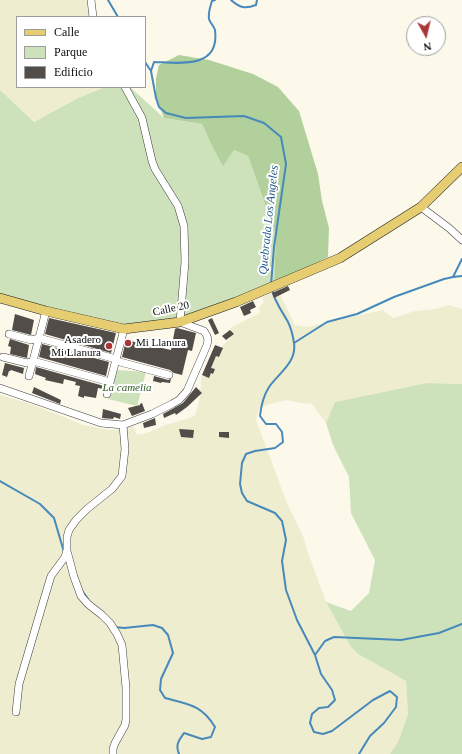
<!DOCTYPE html>
<html>
<head>
<meta charset="utf-8">
<style>
  body { margin:0 }
  #map { position:relative; width:462px; height:754px; overflow:hidden; background:#fcf9eb; font-family:Georgia,serif }
  canvas { display:block }
  .legend { position:absolute; left:16px; top:16px; width:130px; height:72px; box-sizing:border-box; background:#fff; border:1px solid #9d9d9d; margin:0; padding:5px 7px; list-style:none; font-size:12px; color:#0b0b0b }
  .legend li { display:flex; align-items:center; gap:8px; height:20px }
  .legend b { width:20px; border:1px solid #9d9d9d }
  .north { position:absolute; left:406px; top:16px; width:40px; height:40px; box-sizing:border-box; background:#fff; border:1px solid #9d9d9d; border-radius:50%; rotate:172deg; font-size:11px; font-weight:700; line-height:16px; text-align:center; color:#0b0b0b }
  .north::after { content:''; display:block; margin:auto; width:14px; height:18px; background:#a83638; clip-path:polygon(50% 0,100% 100%,50% 72%,0 100%) }
</style>
</head>
<body>
<div id="map">
<canvas width="462" height="754"></canvas>
<ul class="legend">
<li><b style="height:5px;background:#e6cd72"></b>Calle</li>
<li><b style="height:11px;background:#cde2ba"></b>Parque</li>
<li><b style="height:11px;background:#524d49"></b>Edificio</li>
</ul>
<div class="north">N</div>
</div>
<script>
const ctx = document.querySelector('canvas').getContext('2d');
ctx.lineJoin = 'round';
function paint(path, color) { ctx.fillStyle = color; ctx.fill(path, 'evenodd'); }
function trace(path, color, width, dash) { ctx.strokeStyle = color; ctx.lineWidth = width; ctx.lineCap = dash ? 'butt' : 'round'; ctx.setLineDash(dash || []); ctx.stroke(path); }
function write(font, color, halo, rows, align = 'center') {
  ctx.font = font + ' Georgia,serif'; ctx.lineWidth = 4; ctx.setLineDash([]); ctx.textBaseline = 'middle'; ctx.strokeStyle = halo; ctx.fillStyle = color; for (const [text, x, y, turn = 0] of rows) {
    ctx.save(); ctx.translate(x, y); ctx.rotate((+turn || 0) * Math.PI / 180); ctx.textAlign = isNaN(turn) ? turn : align; if (halo) ctx.strokeText(text, 0, 0); ctx.fillText(text, 0, 0); ctx.restore();
  }
}
paint(new Path2D(`
  M0 0H88L91 17H17V87H105L78 98 34 122 0 90Z
  M278 290 295 325 307 327 383 310 393 318 415 311 435 309 449 305 462 309V384L427 383 335 402 326 423 312 404 300 403 287 400 269 404 259 409 256 420 287 503 303 536 307 550 326 602 351 647 358 654 406 681 408 714 398 742 390 754H0V395L25 402 59 415 83 425 109 430H121L133 426 137 435 147 433 165 425 187 419 195 415 197 410 200 397 201 379 208 364 214 359 222 346 231 338 230 328 260 313 259 308 263 303V297Z`), '#efedcf');
paint(new Path2D(`
  M105 87H130L164 118 202 124 211 144 223 165 234 150 248 156 276 235 274 283 185 318 112 327 0 298V90L34 122 78 98Z
  M117 370 146 372 137 406 108 399Z
  M427 383 462 384V754H390L398 742 408 714 406 681 358 654 351 647 326 602 351 611 369 593 375 560 351 513 349 477 333 445 326 423 335 402Z`), '#cde2ba');
paint(new Path2D(`
  M179 55 209 60 253 74 278 87 299 111 318 174 322 201 329 228 328 257 274 283 276 235 248 156 234 150 223 166 211 144 202 124 164 118 156 97V78L159 65Z`), '#b2d09b');
trace(new Path2D(`
  M108 0 118 17
  M215 0 212 1C210 7 208 13 209 19 210 23 214 26 215 30 220 69 180 63 154 62L151 71 156 98 159 107 166 113 186 118 244 116 264 123 281 137 286 164 274 247 271 285
  M231 0C240 8 245 9 256 5L257 0
  M145 62 151 71
  M453 277 462 259
  M272 289C274 301 282 311 288 322 291 328 293 336 294 343 297 362 279 373 269 387 264 395 261 406 260 416L266 424H276L282 432 283 442 275 448 255 451 246 454 242 463 240 484 242 493 247 501 275 513 282 521 286 540 282 561 286 590 297 620 315 655 321 674 332 690 335 700 328 707 319 708 312 714 310 723 314 732 323 734 332 731 373 700 390 691 397 697 396 707 384 723 370 736 359 754
  M294 343 327 322 357 314 394 297 444 279 453 277 462 276
  M0 481 40 504 54 518 64 552
  M83 592 88 599
  M114 627 124 628 153 625 162 628 168 635 173 653 161 679 160 690 165 698C188 704 202 705 215 727L211 737 202 739 184 733C179 740 175 745 179 754
  M315 655 325 641 334 637 401 640 439 633 462 624`), '#4789ba', 2);
paint(new Path2D(`
  M288 286 290 290 274 298 272 293Z
  M253 301 256 307 250 310 251 313 244 316 240 307Z
  M15 314 34 320 31 335 12 330Z
  M49 318 116 333 111 353 45 334Z
  M212 318 219 333 215 335 208 320Z
  M177 328 196 333 192 351 188 350 182 375 174 373 170 370 122 357 126 340 171 350 175 329Z
  M230 330 234 334 226 340 222 336Z
  M10 339 29 345 27 358 10 354 11 347 8 346Z
  M42 344 109 362 106 376 39 357Z
  M215 345 223 348 219 357 216 356 211 368 215 369 213 374 211 373 209 378 202 375Z
  M5 363 24 368 23 374 11 370 10 371H9L7 377 2 375Z
  M36 367 104 386 103 389 98 388 96 398 84 396V398L78 396 80 386 75 385 76 382 64 379 63 384 45 380 46 378 35 374Z
  M154 376 168 380 171 379 170 383 162 382 161 383 153 381Z
  M34 387 61 400 60 404 32 393Z
  M196 387 202 393 187 407 176 415 175 413 164 418 163 414 183 403Z
  M142 403 145 411 132 416 128 408 140 405V404Z
  M103 409 121 414 120 419 114 417 113 419 102 418Z
  M155 418 156 425 144 428 143 423Z
  M179 429 194 430 193 438 181 437Z
  M219 432H229V438L219 437Z`), '#524d49');
const minor = new Path2D(`
  M91 0 93 17
  M421 207 449 228 462 240
  M9 334 31 340 39 338 116 359 120 362 169 375
  M3 357 27 363 33 361 110 382
  M29 376 46 311
  M0 388 101 423 123 425 152 414 172 404 179 400 187 391 207 345 208 340 207 336 204 331 180 322 185 262 184 226 178 206 155 169 152 161 142 118 125 87
  M107 394 124 329
  M67 551 74 577 81 596 88 604 102 615 110 623 117 634 122 645 126 688V719L125 725 115 743 113 749V754
  M16 712 19 684 45 596 51 576 65 557 67 550V537L69 530 76 520 87 509 112 489 122 476 125 449 123 425`);
const major = new Path2D(`
  M0 298 46 311 124 329 180 322 236 302 340 258 421 207 462 167`);
trace(minor, '#3e3e3e', 8);
trace(major, '#1c1c1c', 10);
trace(minor, '#fff', 7);
trace(major, '#e6cd72', 9);
for (const [x, y, r, color] of [
  [128,343,4,"#a83638"],
  [109,346,4,"#a83638"]
]) { const dot = new Path2D(); dot.arc(x, y, r, 0, 2 * Math.PI); ctx.fillStyle = color; ctx.fill(dot); trace(dot, '#fff', 1.5); }
write('11px', '#0b0b0b', '#fff', [
  ["Calle 20",171,309,-12]
]);
write('11px', '#0b0b0b', '#fff', [
  ["Asadero",101,340],
  ["Mi Llanura",101,353],
  ["Mi Llanura",136,343,"left"]
], 'right');
write('italic 11px', '#2e5925', '#fff', [
  ["La camelia",127,388]
]);
write('italic 12px', '#265c8b', '#fff', [
  ["Quebrada Los Angeles",269,220,-84]
]);
</script>
</body>
</html>
